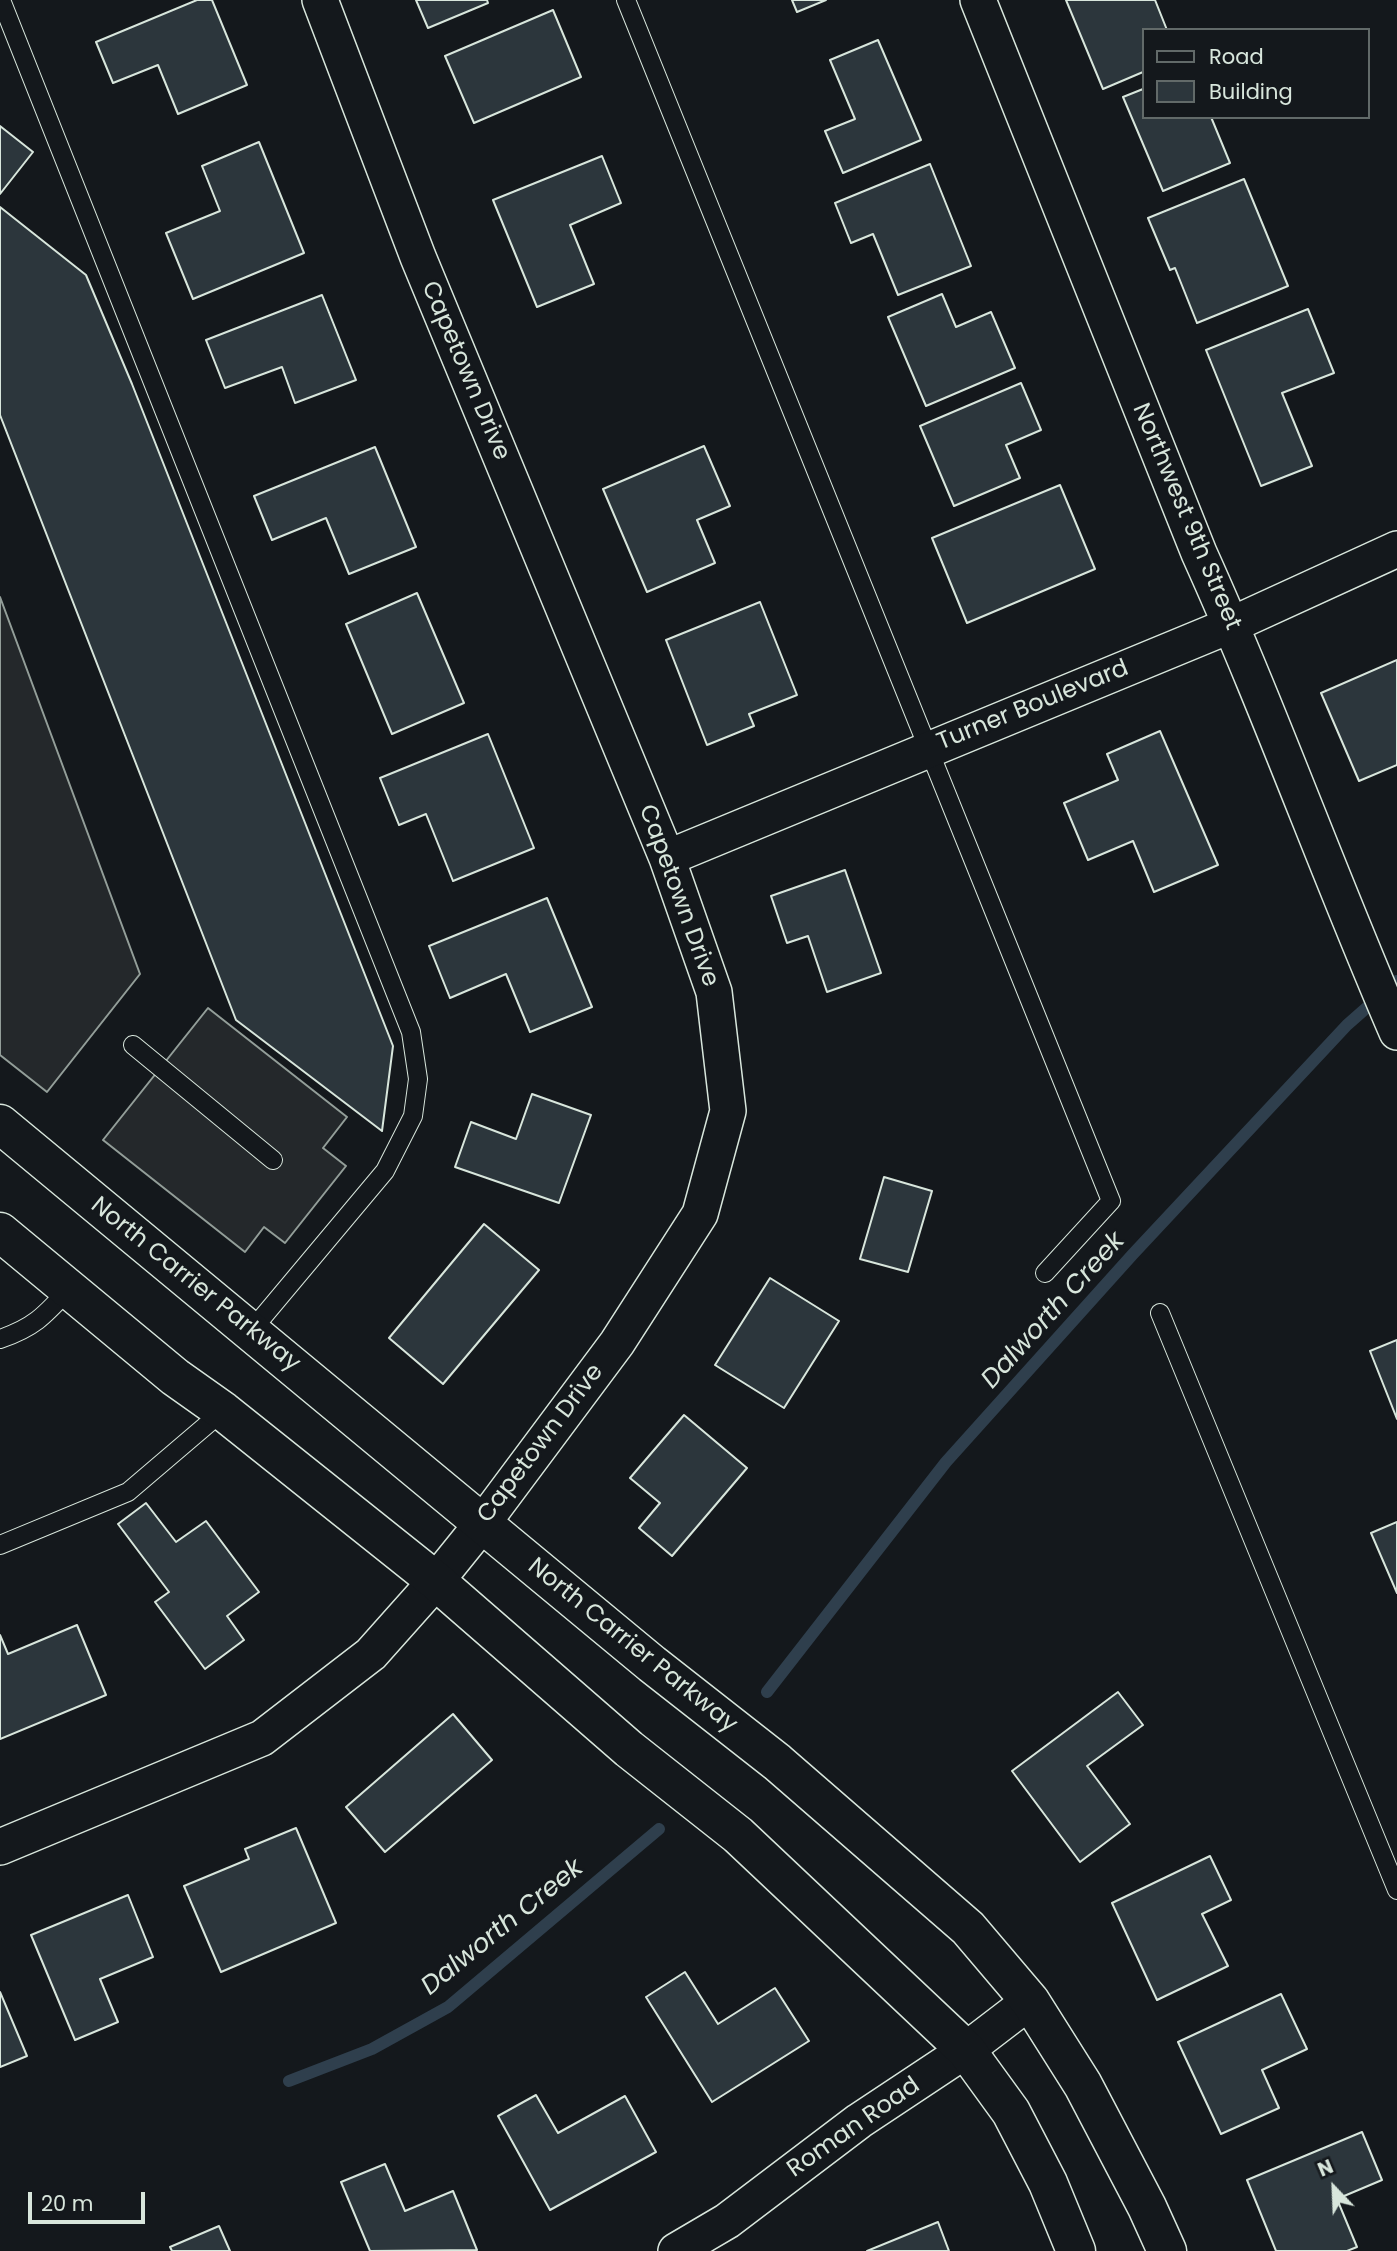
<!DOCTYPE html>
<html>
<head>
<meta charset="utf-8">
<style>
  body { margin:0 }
  #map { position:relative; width:1397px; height:2251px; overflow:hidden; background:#14181c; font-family:Poppins,sans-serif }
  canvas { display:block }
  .legend { position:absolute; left:1142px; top:28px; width:228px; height:91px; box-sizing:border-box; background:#14181c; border:2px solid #626a69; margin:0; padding:9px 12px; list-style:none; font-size:21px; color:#d8e6dc }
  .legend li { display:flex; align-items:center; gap:14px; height:35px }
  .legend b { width:35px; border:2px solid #626a69 }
  .north { position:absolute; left:1299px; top:2153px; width:70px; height:70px; -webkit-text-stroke:5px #14181c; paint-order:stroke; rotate:337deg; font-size:19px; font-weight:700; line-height:28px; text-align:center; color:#d8e6dc }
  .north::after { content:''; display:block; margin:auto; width:24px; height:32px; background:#d8e6dc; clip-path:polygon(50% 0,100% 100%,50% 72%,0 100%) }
  .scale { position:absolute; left:28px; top:2192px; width:117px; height:32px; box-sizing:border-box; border:4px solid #d8e6dc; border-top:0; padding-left:9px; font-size:21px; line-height:24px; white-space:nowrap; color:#d8e6dc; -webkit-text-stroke:5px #14181c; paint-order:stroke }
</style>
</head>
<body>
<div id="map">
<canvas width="1397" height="2251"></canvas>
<ul class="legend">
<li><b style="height:9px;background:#14181c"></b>Road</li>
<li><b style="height:19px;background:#2c363c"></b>Building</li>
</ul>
<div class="north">N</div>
<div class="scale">20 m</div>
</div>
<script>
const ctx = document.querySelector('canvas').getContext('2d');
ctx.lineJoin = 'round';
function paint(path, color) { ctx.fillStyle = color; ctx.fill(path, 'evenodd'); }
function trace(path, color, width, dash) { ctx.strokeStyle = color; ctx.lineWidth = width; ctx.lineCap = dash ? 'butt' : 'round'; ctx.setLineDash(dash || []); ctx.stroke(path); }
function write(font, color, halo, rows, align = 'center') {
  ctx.font = font + ' Poppins,sans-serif'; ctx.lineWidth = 5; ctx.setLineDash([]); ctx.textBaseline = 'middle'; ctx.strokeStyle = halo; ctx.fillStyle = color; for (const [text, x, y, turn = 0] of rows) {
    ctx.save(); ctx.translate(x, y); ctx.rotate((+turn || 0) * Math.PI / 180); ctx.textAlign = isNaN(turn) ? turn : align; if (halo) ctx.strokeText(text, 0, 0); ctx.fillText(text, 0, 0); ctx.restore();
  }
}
const parking = new Path2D(`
  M0 597 140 974 47 1092 0 1055Z
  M208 1008 347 1117 323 1148 346 1166 285 1243 264 1227 245 1252 103 1140Z`);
paint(parking, '#24282b');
trace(parking, '#939e99', 2);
trace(new Path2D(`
  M767 1692 946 1462 1133 1254 1347 1025 1397 981
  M289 2081 372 2049 448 2007 659 1829`), '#2f3f4d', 12);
const building = new Path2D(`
  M197 0H212L247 85 178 114 158 65 113 83 96 42Z
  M416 0H487L488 3 428 28Z
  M792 0H826L797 12Z
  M1066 0H1155L1167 30H1143V72L1103 89Z
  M553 10 581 77 474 123 445 56Z
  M878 40 921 140 843 173 825 131 855 119 830 60Z
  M1143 89V117H1211L1230 163 1163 191 1123 97Z
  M0 126 33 152 0 194Z
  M259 142 304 253 193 299 166 233 220 211 202 166Z
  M602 156 621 203 570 225 594 284 537 307 493 200Z
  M930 164 971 266 898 295 873 234 851 243 835 203Z
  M1244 179 1288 286 1197 323 1175 268 1170 270 1148 218Z
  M0 207 86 275 132 384 393 1046 382 1131 236 1020 0 415Z
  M942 294 956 327 991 312 1015 368 926 406 888 317Z
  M322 295 356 380 295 403 282 367 225 388 206 340Z
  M1308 309 1334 373 1282 393 1312 466 1261 486 1206 350Z
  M1021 383 1041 430 1006 445 1020 478 954 506 920 426Z
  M704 446 730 506 697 520 715 563 647 592 603 489Z
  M375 447 416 547 349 574 326 518 272 540 254 496Z
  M1060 485 1095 569 967 623 932 538Z
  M417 593 464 703 392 734 346 624Z
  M760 602 797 695 749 714 754 726 707 745 666 640Z
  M1397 660V765L1359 781 1321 693Z
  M1160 731 1218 865 1154 892 1133 841 1088 860 1064 803 1118 780 1107 754Z
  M488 734 534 848 453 881 426 814 399 825 380 778Z
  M845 870 881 973 827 992 808 936 787 943 771 896Z
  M547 898 592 1007 530 1032 506 974 450 998 429 946Z
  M532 1094 591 1115 559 1203 455 1167 471 1122 516 1139Z
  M884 1177 932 1191 908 1272 860 1259Z
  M484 1224 539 1270 443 1384 389 1338Z
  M770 1278 839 1321 784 1408 715 1365Z
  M1397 1340V1419L1370 1351Z
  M684 1415 747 1468 672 1556 639 1528 660 1503 630 1478Z
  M146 1503 176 1542 206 1521 259 1592 227 1616 244 1640 205 1669 155 1602 169 1592 118 1524Z
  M1397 1522V1593L1371 1533Z
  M77 1625 106 1695 0 1739V1635L8 1654Z
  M1118 1692 1143 1725 1087 1766 1130 1824 1080 1862 1012 1771Z
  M453 1714 492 1760 385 1852 346 1807Z
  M296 1828 336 1923 221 1972 184 1886 249 1859 245 1849Z
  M1210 1856 1231 1900 1202 1914 1228 1966 1157 2000 1112 1903Z
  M128 1895 153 1957 100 1979 118 2022 75 2040 31 1935Z
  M685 1972 718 2024 775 1988 809 2041 712 2102 646 1997Z
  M0 1992 27 2056 0 2067Z
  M1281 1994 1307 2049 1262 2070 1279 2108 1221 2134 1178 2042Z
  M536 2095 558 2133 625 2096 656 2152 550 2210 498 2116Z
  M1362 2132 1382 2180 1337 2199 1357 2247 1347 2251H1276L1247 2180Z
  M385 2164 405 2211 453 2191 477 2250 370 2251 341 2182Z
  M938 2222 949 2251H867Z
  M219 2226 230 2251H172L170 2247Z`);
paint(building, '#2c363c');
trace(building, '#d8e6dc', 2);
const lane = new Path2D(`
  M1 0 411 1032 418 1079 413 1116 385 1171 251 1331
  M626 0 1111 1201 1045 1273
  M133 1045 273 1160
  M1160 1313 1397 1890
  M0 1339C35 1327 45 1315 69 1289
  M0 1545 128 1492 223 1411`);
const street = new Path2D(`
  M978 0 1199 553C1270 710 1328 873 1397 1032
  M667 858 1231 625 1397 549
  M0 1847 262 1738 371 1654 436 1581 482 1524 617 1343 700 1214 728 1111 714 992 667 858 418 257 320 0
  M676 2251 727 2221 859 2121 966 2050 1030 2001`);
const secondary = new Path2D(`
  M0 1124 652 1664 777 1762 968 1928 1030 2001 1083 2085 1147 2207 1167 2251
  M0 1232 175 1377 223 1411 436 1581 629 1749 738 1835 966 2050 1011 2112 1048 2183 1076 2251`);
trace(lane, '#d8e6dc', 20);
trace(street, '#d8e6dc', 38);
trace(secondary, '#d8e6dc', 41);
trace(lane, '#14181c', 18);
trace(street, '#14181c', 35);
trace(secondary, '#14181c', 38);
write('24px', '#d8e6dc', '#14181c', [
  ["Capetown Drive",465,371,67],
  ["Northwest 9th Street",1186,517,67],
  ["Turner Boulevard",1033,706,-22],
  ["Capetown Drive",678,896,70],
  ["North Carrier Parkway",195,1285,39],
  ["Capetown Drive",541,1444,-53],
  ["North Carrier Parkway",632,1646,39],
  ["Roman Road",854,2128,-35]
]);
write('italic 26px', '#d8e6dc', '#14181c', [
  ["Dalworth Creek",1054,1311,-48],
  ["Dalworth Creek",503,1928,-39]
]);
</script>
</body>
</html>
